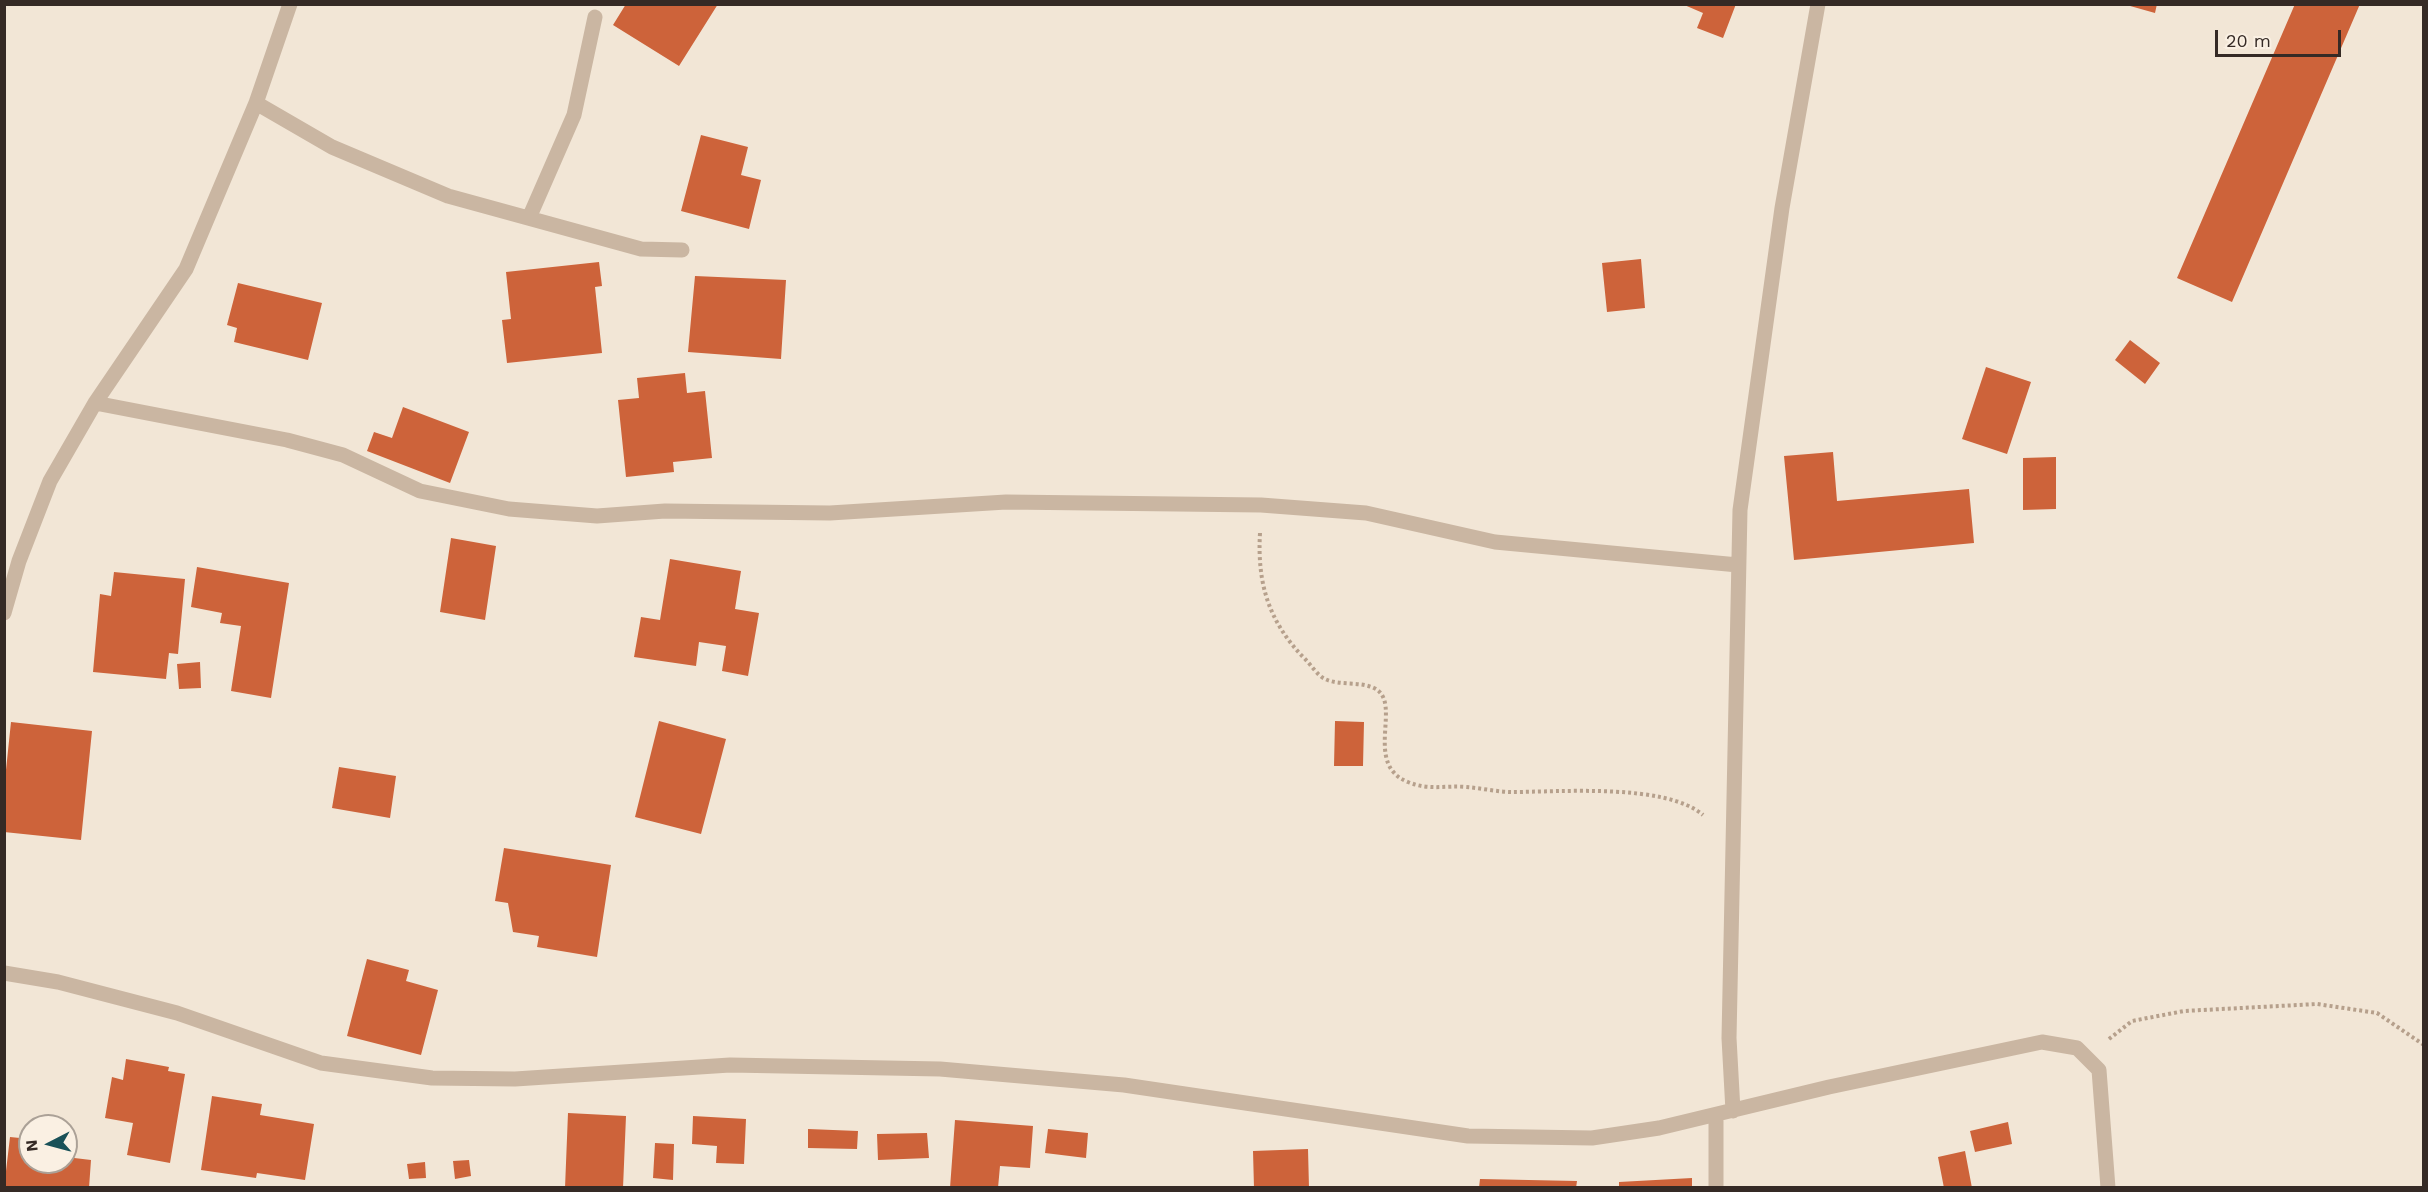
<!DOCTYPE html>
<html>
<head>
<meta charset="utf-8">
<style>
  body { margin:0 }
  #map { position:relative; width:2428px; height:1192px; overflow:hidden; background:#f2e6d6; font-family:"Work Sans",sans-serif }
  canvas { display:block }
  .frame { position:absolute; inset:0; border:6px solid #352a25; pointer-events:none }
  .north { position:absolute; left:18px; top:1114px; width:60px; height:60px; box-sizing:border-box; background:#faf0e3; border:2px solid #aba197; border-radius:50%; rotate:264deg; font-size:16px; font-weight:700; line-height:24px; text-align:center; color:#352a25 }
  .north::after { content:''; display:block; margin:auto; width:21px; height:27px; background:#195158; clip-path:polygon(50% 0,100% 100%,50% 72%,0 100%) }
  .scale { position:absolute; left:2215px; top:30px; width:126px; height:27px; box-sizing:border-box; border:3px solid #352a25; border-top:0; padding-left:8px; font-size:18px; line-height:21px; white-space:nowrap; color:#352a25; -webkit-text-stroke:4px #faf0e3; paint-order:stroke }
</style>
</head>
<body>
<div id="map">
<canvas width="2428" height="1192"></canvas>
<div class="frame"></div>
<div class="north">N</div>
<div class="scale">20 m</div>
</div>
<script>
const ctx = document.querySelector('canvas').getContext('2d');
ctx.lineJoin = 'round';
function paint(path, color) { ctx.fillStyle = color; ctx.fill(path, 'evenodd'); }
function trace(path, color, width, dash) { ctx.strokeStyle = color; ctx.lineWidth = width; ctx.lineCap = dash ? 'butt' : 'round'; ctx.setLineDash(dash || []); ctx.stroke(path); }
paint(new Path2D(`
  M626 4H718L679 66 613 25Z
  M1682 4H1736L1723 38 1697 28 1703 13Z
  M2123 4H2157L2155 13Z
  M2295 4H2360L2232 302 2177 278Z
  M701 135 748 147 741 175 761 180 749 229 681 211Z
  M1641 259 1645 308 1607 312 1602 263Z
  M599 262 602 286 595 287 602 353 507 363 502 320 511 319 506 272Z
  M695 276 786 280 781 359 688 352Z
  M238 283 322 303 308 360 234 342 237 328 227 325Z
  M2130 340 2160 363 2145 384 2115 360Z
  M1986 367 2031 382 2007 454 1962 439Z
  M685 373 687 393 705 391 712 458 673 462 674 472 626 477 618 400 639 398 637 378Z
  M403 407 469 432 450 483 367 451 374 432 392 438Z
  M1833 452 1837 501 1969 489 1974 543 1794 560 1784 456Z
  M2056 457V509L2023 510V458Z
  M451 538 496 546 485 620 440 612Z
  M670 559 741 571 735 609 759 613 748 676 722 671 726 646 699 642 696 666 634 657 641 617 660 620Z
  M197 567 289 583 271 698 231 691 241 626 220 623 222 613 191 607Z
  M114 572 185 579 178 654 169 653 166 679 93 672 100 594 111 596Z
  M200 662 201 688 179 689 177 664Z
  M659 721 726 739 701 834 635 817Z
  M1335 721 1364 722 1363 766H1334Z
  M11 722 92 731 81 840 4 832V789Z
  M339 767 396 776 390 818 332 808Z
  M504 848 611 865 597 957 537 947 539 936 513 932 508 903 495 901Z
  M367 959 409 970 406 981 438 990 421 1055 347 1036Z
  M126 1059 169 1067 168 1071 185 1074 170 1163 127 1155 133 1123 105 1118 112 1077 123 1080Z
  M212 1096 262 1104 260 1115 314 1124 305 1180 257 1173 256 1178 201 1170Z
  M568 1113 626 1116 623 1188H565Z
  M693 1116 746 1119 744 1164 716 1163 717 1146 692 1144Z
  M955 1120 1033 1126 1030 1168 1000 1166 998 1188H950Z
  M2008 1122 2012 1144 1975 1152 1970 1131Z
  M808 1129 858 1131 857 1149 808 1148Z
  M1048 1129 1088 1133 1086 1158 1045 1153Z
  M927 1133 929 1158 878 1160 877 1134Z
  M10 1137 30 1139V1162H66V1157L91 1160 89 1188H4Z
  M655 1143 674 1144 673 1180 653 1178Z
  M1308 1149 1309 1188H1254L1253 1151Z
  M1965 1151 1972 1188H1944L1938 1157Z
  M469 1160 471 1176 455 1179 453 1161Z
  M425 1162 426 1178 409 1179 407 1164Z
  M1692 1178V1188H1619V1182Z
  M1480 1179 1577 1181 1576 1188H1479Z`), '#cd633a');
trace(new Path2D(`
  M1260 533C1257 584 1269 623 1306 660 1311 665 1318 676 1325 679 1340 686 1359 681 1374 688 1404 702 1362 764 1408 782 1430 791 1445 785 1466 787 1481 788 1497 792 1512 792 1560 792 1666 783 1703 815
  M2109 1039 2132 1021 2184 1011 2317 1004 2377 1013 2424 1045`), '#b6a08c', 4, [3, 3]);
trace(new Path2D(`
  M256 103 332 147 448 196 641 249 682 250
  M529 218 574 115 595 17
  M95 403 287 440 343 455 420 491 509 509 597 516 665 511 830 513 1006 502 1261 505 1366 513 1495 542 1738 565
  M4 613 19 561 50 481 95 403 186 269 256 103 290 4
  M4 973 58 982 177 1013 321 1063 432 1078 515 1079 730 1065 940 1069 1124 1085 1468 1136 1592 1138 1659 1128 1829 1087 2042 1042 2077 1048 2099 1070 2108 1188
  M1733 1111 1729 1038 1740 510 1782 208 1818 4
  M1716 1188V1115`), '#cab6a2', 15);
</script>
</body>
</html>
